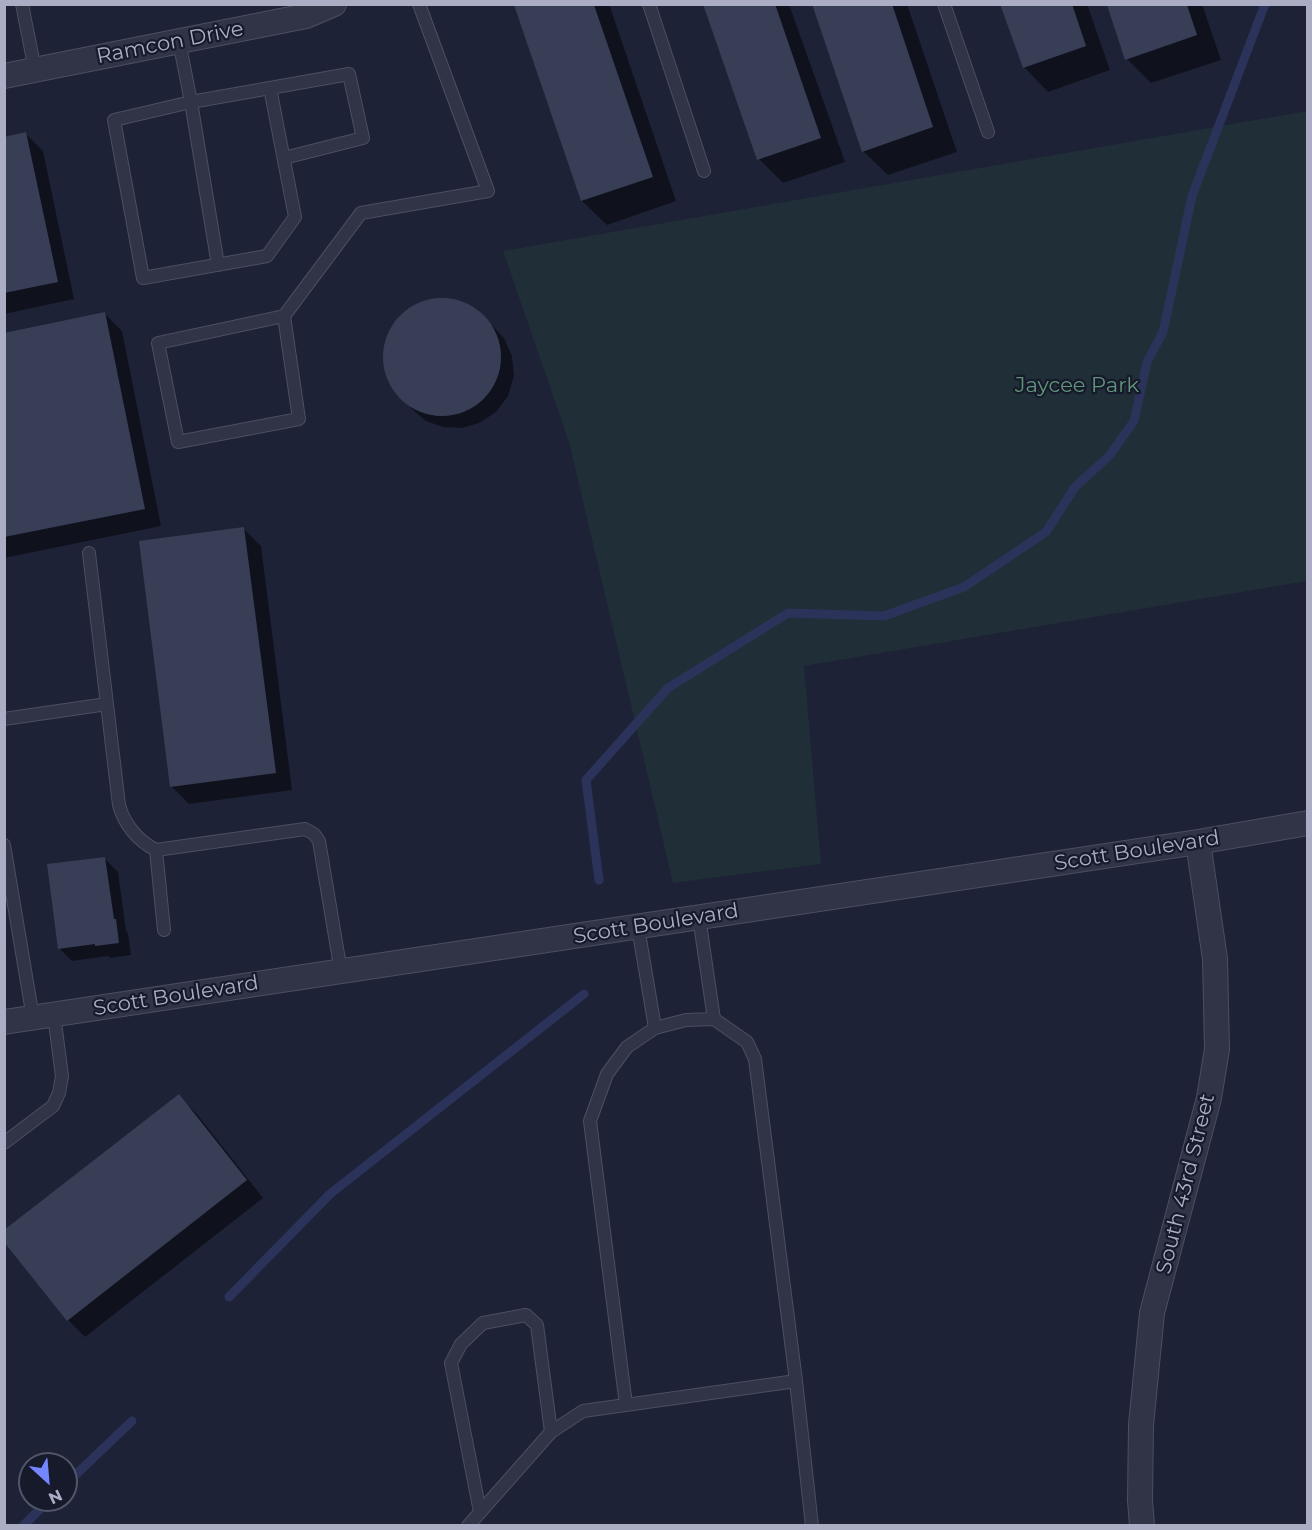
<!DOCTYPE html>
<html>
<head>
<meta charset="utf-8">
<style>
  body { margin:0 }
  #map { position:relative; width:1312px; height:1530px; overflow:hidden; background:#1d2236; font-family:Montserrat,sans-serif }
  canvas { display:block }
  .frame { position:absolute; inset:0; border:6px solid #aaadc4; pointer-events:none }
  .north { position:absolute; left:18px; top:1452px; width:60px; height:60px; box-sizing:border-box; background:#161a2b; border:2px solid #515568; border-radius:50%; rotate:154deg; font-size:16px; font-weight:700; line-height:24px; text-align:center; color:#aaadc4 }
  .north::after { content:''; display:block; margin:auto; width:21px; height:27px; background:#7487ff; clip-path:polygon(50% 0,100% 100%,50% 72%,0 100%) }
</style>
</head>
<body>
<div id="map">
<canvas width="1312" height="1530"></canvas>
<div class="frame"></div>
<div class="north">N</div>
</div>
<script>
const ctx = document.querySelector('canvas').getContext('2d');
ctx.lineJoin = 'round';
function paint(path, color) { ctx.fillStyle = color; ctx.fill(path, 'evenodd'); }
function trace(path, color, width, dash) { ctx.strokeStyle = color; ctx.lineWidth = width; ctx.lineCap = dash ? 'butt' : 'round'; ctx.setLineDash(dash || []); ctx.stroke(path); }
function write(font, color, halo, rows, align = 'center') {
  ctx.font = font + ' Montserrat,sans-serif'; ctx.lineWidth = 4.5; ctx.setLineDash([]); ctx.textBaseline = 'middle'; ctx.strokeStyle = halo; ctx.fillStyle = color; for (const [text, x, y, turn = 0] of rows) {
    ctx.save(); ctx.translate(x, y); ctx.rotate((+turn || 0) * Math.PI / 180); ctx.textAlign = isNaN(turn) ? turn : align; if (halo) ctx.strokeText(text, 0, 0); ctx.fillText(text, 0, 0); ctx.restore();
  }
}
paint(new Path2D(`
  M1307 111V581L804 666 821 864 673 883 569 442 503 251Z`), '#1f2e37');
paint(new Path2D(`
  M516 4H609L676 201 607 225 582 201Z
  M705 4H788L790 7 845 162 783 183 759 159Z
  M814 4H907L957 152 888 175 863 151Z
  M1002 4H1087L1110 70 1048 92 1024 67Z
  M1108 4H1202L1221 60 1151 83 1127 59Z
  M26 134 43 151 74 299 4 314V138Z
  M438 299 458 301 476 309 504 338 512 356 514 376 508 396 496 412 479 423 462 428 443 427 426 421 412 409 399 396 389 380 384 363 385 344 391 327 403 313 418 304Z
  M105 314 122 331 161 526 4 558V334Z
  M244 529 261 546 292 790 189 804 172 787Z
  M105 859 118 872 126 931 128 933 131 955 110 958 108 956 72 961 59 948Z
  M178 1096 196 1113 263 1198 85 1337 68 1320 4 1239Z`), '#0007');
trace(new Path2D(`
  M599 880 586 780 668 688 788 613 884 616 964 587 1046 532 1075 487 1109 456 1134 421 1147 362 1163 332 1192 196 1265 4
  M229 1297 330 1194 584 994
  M66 1484 132 1421
  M23 1526 49 1500`), '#2c335a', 9);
paint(new Path2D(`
  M703 4H775L821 138 757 160Z
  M812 4H892L933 127 862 152Z
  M1000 4H1072L1086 46 1023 68Z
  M514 5H594L653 177 581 201Z
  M1107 5H1187L1197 35 1125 60Z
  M26 132 58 282 4 293V137Z
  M383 357a59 59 0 1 1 118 0a59 59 0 1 1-118 0Z
  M105 312 145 509 4 537V333Z
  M244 527 276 773 170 787 139 541Z
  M105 857 114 919H116L119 943 95 946V944L58 949 47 864Z
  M179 1094 247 1180 67 1321 4 1242V1230Z`), '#393e57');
const service = new Path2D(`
  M22 4 35 70
  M649 4 704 171
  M944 4 988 132
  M179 41 191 102 218 265
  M270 88 295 217 267 256 143 278 114 120 191 102 349 74 363 138 284 158
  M284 316 299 419 178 442 158 343 284 316 361 213 488 191 419 4
  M89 553 119 805C124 824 138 841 156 850L305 829 314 834 319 841 341 972
  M4 719 107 704
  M4 845 33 1018
  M156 850 164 930
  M699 917 714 1019
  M638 927 655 1028
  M4 1143 53 1106 59 1093 62 1076 54 1015
  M796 1381 812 1526
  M480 1512 451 1363 461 1344 483 1323 526 1315 537 1325 551 1432
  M468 1526 551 1432 583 1411 796 1381 755 1059 747 1042 714 1019 686 1020 655 1028 627 1047 607 1074 590 1121 626 1405`);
const minor = new Path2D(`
  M4 76 306 16 334 4
  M4 1022 1198 842 1308 823
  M1142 1526 1140 1500 1141 1425 1152 1313 1209 1098 1217 1049 1215 959 1198 842`);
trace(service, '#4b4f62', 14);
trace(minor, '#4b4f62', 26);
trace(service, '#313447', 12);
trace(minor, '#313447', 24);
write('21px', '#aaadc4', '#161a2b', [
  ["Ramcon Drive",170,43,-11],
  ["Scott Boulevard",1137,851,-9],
  ["Scott Boulevard",656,924,-9],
  ["Scott Boulevard",176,996,-9],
  ["South 43rd Street",1186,1184,-76]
]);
write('21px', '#61957a', '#161a2b', [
  ["Jaycee Park",1077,386]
]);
</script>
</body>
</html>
